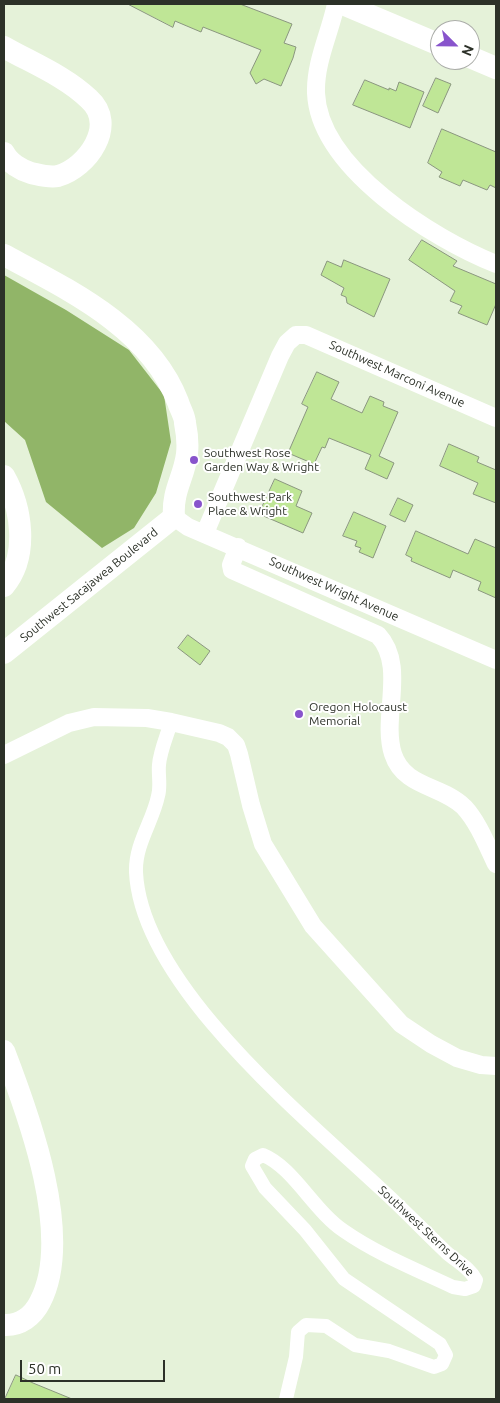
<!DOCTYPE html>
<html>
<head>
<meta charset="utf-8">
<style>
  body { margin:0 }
  #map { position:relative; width:500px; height:1403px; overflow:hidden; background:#e5f2d9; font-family:Ubuntu,sans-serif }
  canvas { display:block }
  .frame { position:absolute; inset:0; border:5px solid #2c3128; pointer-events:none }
  .north { position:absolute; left:430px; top:20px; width:50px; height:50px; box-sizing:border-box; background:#fff; border:1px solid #abada9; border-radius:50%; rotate:113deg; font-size:14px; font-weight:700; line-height:20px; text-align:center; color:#2c3128 }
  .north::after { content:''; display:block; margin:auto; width:18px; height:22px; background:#8854cc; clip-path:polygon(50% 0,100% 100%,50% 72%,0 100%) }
  .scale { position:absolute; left:20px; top:1360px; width:145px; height:22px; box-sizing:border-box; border:2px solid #2c3128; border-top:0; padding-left:6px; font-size:15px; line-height:18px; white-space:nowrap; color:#2c3128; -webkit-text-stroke:4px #fff; paint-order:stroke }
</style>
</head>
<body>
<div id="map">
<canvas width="500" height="1403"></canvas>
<div class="frame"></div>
<div class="north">N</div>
<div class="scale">50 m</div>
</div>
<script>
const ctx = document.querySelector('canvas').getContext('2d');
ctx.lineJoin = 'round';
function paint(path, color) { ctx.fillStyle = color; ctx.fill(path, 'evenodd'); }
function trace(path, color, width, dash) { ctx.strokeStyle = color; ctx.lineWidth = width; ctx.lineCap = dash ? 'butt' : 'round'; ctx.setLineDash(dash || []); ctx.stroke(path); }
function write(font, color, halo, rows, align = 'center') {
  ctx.font = font + ' Ubuntu,sans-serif'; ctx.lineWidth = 4; ctx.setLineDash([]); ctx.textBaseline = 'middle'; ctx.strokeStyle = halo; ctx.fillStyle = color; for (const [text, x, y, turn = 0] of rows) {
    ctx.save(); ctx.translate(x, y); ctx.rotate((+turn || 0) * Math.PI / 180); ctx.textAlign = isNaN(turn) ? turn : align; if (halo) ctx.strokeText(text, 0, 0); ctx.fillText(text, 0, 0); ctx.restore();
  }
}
paint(new Path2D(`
  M4 275 66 310 129 350 164 395 171 442 156 493 134 528 102 548 46 502 25 440 4 421Z`), '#91b568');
const building = new Path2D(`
  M128 4H240L292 24 284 43 296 47 293 58 281 86 264 79 256 84 250 73 261 50 203 27 201 32 175 21 173 27Z
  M436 78 451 84 438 113 423 106Z
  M365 80 389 90V88L396 91 399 82 424 92 410 128 353 105Z
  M442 129 496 152V188L490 185 487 190 463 180 460 186 439 177 442 172 428 163Z
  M422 240 457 261 453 266 496 284V304L487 325 458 313 462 306 450 301 455 291 409 260Z
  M344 260 390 279 374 317 347 303 346 297 341 295 344 288 321 275 327 261 341 267Z
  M317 372 339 382 331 399 362 413 370 396 384 402 383 406 398 412 379 456 394 463 387 479 365 469 371 455 329 438 325 448 322 447 314 464 288 453 308 407 302 404Z
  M449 444 479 457 477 462 496 470V503L473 494 478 483 440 466Z
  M275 479 302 491 296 506 312 513 303 533 259 514Z
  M398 498 413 505 405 522 390 515Z
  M354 512 386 526 373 558 359 552 361 548 355 546 357 541 343 536Z
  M416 531 468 554 475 539 496 548V598L478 590 481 582 453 570 450 578 411 561 412 558 406 555Z
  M188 635 210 651 200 665 178 648Z
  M16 1375 33 1383 72 1399H5Z`);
paint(building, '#bfe696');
trace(building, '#8a967f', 1);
trace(new Path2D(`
  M171 722C167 736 160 751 159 765 158 775 161 786 158 796 153 821 135 844 136 872 141 984 303 1116 381 1189 403 1209 424 1231 446 1252 457 1262 469 1267 476 1280L474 1286 465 1289 453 1287C417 1270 377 1254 344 1231 314 1211 293 1167 263 1155L255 1159 252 1166 265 1188 305 1230 344 1279 440 1344 446 1355 442 1364 434 1367 389 1351 355 1345 326 1326 306 1325 298 1332 296 1357 286 1399`), '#fff', 14);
trace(new Path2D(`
  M336 4C330 33 315 62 316 93 319 168 433 239 496 264
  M174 517 188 527 496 660
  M205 533 280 356 287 343 296 335H306L496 418
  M238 547 231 565 232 570 378 635C407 666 381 717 393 754 404 788 442 785 464 807 478 822 487 845 496 864
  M4 755 69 723 94 717 147 718 171 722 219 733 228 737 236 745 239 754 251 805 263 844 313 926 401 1024 431 1044 457 1058 481 1065 496 1066`), '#fff', 18);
trace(new Path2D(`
  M343 4 440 45
  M4 47C32 63 65 76 89 99 118 125 87 168 58 176 49 178 40 175 31 173 21 170 9 163 4 153
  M470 57 496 68
  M4 255C69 290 150 328 178 402 180 409 185 416 185 423 187 433 188 445 187 454 184 478 172 490 174 517L4 653
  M4 476C22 508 29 556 4 586
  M4 1051C29 1116 74 1237 40 1302 33 1316 20 1326 4 1325`), '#fff', 22);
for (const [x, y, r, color] of [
  [194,460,5,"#8854cc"],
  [198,504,5,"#8854cc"],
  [299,714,5,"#8854cc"]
]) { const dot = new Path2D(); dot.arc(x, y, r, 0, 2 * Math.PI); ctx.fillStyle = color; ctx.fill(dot); trace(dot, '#fff', 2); }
write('12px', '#2c3128', '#fff', [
  ["Southwest Marconi Avenue",397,374,24],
  ["Southwest Sacajawea Boulevard",89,585,-39],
  ["Southwest Wright Avenue",334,589,24],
  ["Southwest Sterns Drive",426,1231,43]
]);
write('12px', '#2c3128', '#fff', [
  ["Southwest Rose",204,453],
  ["Garden Way & Wright",204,467],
  ["Southwest Park",208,497],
  ["Place & Wright",208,511],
  ["Oregon Holocaust",309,707],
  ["Memorial",309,721]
], 'left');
</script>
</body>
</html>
